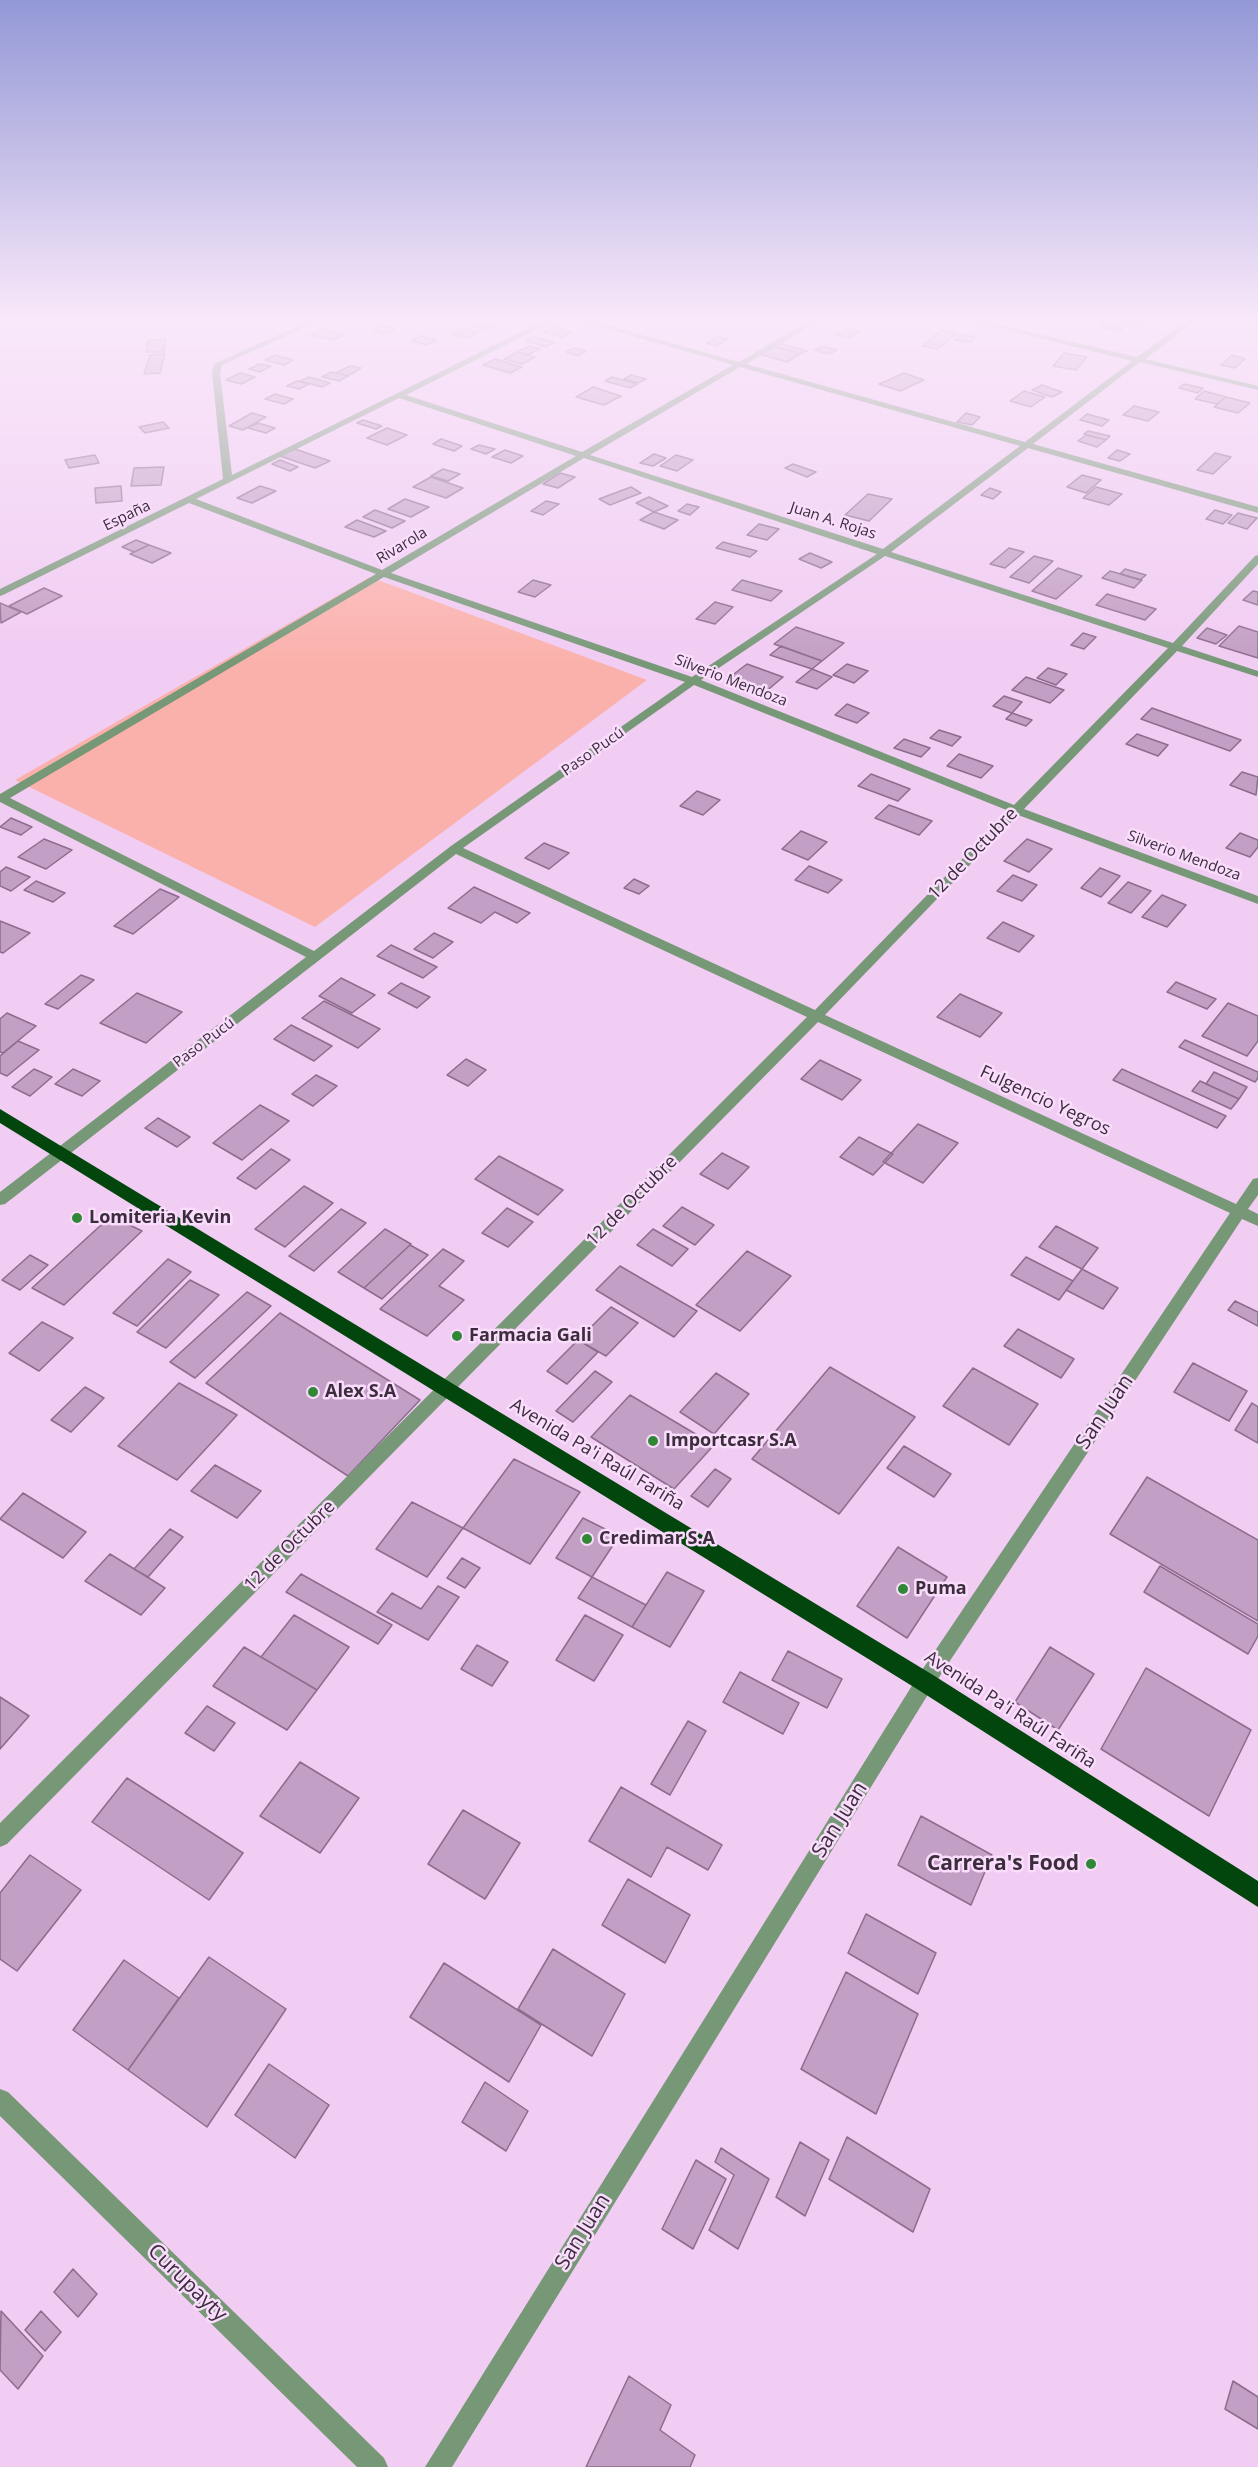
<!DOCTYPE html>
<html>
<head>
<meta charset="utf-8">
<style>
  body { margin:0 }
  canvas { display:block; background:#f1ccf3 }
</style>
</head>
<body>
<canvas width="1258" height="2467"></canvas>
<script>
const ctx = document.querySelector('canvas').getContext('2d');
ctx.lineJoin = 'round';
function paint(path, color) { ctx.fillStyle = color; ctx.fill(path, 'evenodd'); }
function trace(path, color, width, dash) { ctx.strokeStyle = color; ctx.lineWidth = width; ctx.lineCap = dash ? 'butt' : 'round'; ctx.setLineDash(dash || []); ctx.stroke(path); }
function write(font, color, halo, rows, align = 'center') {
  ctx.font = font + ' "Open Sans",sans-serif'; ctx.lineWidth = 5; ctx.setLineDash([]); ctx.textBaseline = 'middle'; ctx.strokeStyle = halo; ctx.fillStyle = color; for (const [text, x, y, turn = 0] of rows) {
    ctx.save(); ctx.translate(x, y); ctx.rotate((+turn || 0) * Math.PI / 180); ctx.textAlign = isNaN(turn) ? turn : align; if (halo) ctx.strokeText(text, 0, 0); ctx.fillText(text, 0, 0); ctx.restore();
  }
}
paint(new Path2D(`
  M370 577 647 680 315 927 15 780Z`), '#fbb1ab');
const building = new Path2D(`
  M1123 318H1136L1144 320 1136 325 1119 321Z
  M478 322 494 326 487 330 471 326Z
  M1104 322 1125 325 1121 331 1101 328Z
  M382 326 396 329 387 334 373 331Z
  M553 327 572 332 562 337 544 332Z
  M462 328 479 332 468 338 451 334Z
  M847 328 860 331 849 338 835 335Z
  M321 329 344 335 334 340 311 335Z
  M941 330 957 333 938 349 922 346Z
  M960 335 975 337 971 342 955 340Z
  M421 336 437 340 427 345 411 341Z
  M534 337 554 342 546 347 526 341Z
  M718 337 727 339 716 346 707 343Z
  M166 339 164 352H146L148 340Z
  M779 343 807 351 800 354 772 346Z
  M530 346 540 349 527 355 517 352Z
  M772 346 800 354 787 362 759 354Z
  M823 346 837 350 829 354 815 350Z
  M574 348 586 351 578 356 566 352Z
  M517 352 535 357 522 364 504 359Z
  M1064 353 1087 357 1076 370 1053 366Z
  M165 354 160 373 144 374 150 355Z
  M275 355 293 360 284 365 265 360Z
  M1232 355 1245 359 1235 368 1221 365Z
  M495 359 522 367 510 373 483 365Z
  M260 364 271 366 260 372 249 369Z
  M350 366 361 368 348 376 336 373Z
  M331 372 348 376 339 381 322 377Z
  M240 373 255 377 241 384 226 380Z
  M904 373 924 380 900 391 879 384Z
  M631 375 646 379 638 383 624 379Z
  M309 377 330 383 322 387 300 381Z
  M612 377 637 384 630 388 605 381Z
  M297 381 309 384 299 389 287 386Z
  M1184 384 1203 388 1198 393 1179 388Z
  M1042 385 1062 392 1052 397 1032 390Z
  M593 387 621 396 604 405 576 397Z
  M1024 391 1045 397 1031 407 1010 401Z
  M1204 391 1226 397 1217 404 1195 399Z
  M275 394 293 399 284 404 265 399Z
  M1226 397 1250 403 1238 413 1214 407Z
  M1134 406 1159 412 1148 421 1123 415Z
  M252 413 266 417 243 430 229 426Z
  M966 413 980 417 972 425 957 422Z
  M1087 414 1109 420 1102 426 1080 420Z
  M363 420 382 426 376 429 357 423Z
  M163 422 169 428 145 433 139 427Z
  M258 423 275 428 266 433 248 428Z
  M387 428 407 435 387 445 367 438Z
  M1088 431 1110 436 1106 440 1084 434Z
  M1086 435 1106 440 1097 447 1078 441Z
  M441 439 462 446 454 451 433 444Z
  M479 445 495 449 486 454 471 449Z
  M295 449 330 461 315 468 280 456Z
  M505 450 523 456 511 463 492 457Z
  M1117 450 1130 454 1120 461 1108 458Z
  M1215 453 1231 457 1213 474 1197 470Z
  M654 454 666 458 653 466 640 463Z
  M95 455 99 463 69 468 65 460Z
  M676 455 693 460 677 471 660 466Z
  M280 460 298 467 290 471 272 464Z
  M793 464 816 472 807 477 785 468Z
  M164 467 161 485 131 486 134 468Z
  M443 469 460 474 448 481 431 476Z
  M560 473 575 477 558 488 543 484Z
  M1082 475 1101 480 1086 493 1067 487Z
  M431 477 463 488 446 498 413 487Z
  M121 486 122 501 96 503 95 488Z
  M260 486 276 491 252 503 237 498Z
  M631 487 641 493 610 505 599 499Z
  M1096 487 1122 494 1109 505 1083 498Z
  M990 488 1001 492 993 499 981 495Z
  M868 494 892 499 869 521 845 515Z
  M649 497 668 506 654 512 636 503Z
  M405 499 429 507 411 517 388 509Z
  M546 501 559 504 543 515 531 511Z
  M687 504 699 507 690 515 678 511Z
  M375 510 405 521 392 528 363 517Z
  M1215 510 1232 515 1223 524 1206 519Z
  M654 512 678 520 664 529 640 520Z
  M1238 513 1257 518 1247 529 1228 523Z
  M357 520 386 531 374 537 345 527Z
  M759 524 779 529 767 540 747 535Z
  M136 540 149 545 134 552 122 547Z
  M723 542 757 551 750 557 716 548Z
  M149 545 171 553 152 563 130 554Z
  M1009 548 1024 552 1005 568 990 564Z
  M810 553 832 562 821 568 799 559Z
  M1034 556 1053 561 1029 583 1010 577Z
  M1058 568 1082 576 1056 599 1032 591Z
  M1125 569 1146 575 1140 580 1120 574Z
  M1110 571 1142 580 1134 588 1102 578Z
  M533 580 551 585 535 597 518 592Z
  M742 580 782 591 771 601 732 590Z
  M44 588 62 596 27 614 9 606Z
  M1253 591 1258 592V605L1243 600Z
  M1107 594 1156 609 1145 620 1096 605Z
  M715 602 733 607 715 624 696 619Z
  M0 603 21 612 1 623Z
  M1239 626 1258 632V658L1219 646Z
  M796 627 844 643 822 661 774 644Z
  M1207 628 1227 635 1216 644 1197 638Z
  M1083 633 1096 637 1084 649 1071 645Z
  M781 646 822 661 812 669 770 655Z
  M747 664 783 677 763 694 726 680Z
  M847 664 868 671 854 683 833 675Z
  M1048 668 1067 674 1056 685 1037 678Z
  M812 669 832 677 817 689 796 682Z
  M1026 677 1064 690 1050 703 1012 690Z
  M1004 696 1022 702 1012 713 993 706Z
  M847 704 869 713 857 723 835 715Z
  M1152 708 1241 740 1230 751 1141 719Z
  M1012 713 1032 720 1026 726 1006 719Z
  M939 730 961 737 952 746 930 738Z
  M1137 734 1168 745 1158 756 1126 744Z
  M904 739 930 748 921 757 894 748Z
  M959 754 993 766 981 778 947 766Z
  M1242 772 1258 777 1256 795 1230 785Z
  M871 774 910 789 898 801 858 786Z
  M697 791 720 800 703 815 680 806Z
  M889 805 932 821 919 835 875 818Z
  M11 818 32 827 21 835 0 827Z
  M801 831 827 842 808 860 782 849Z
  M1240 833 1258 840V847L1250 857 1226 848Z
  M44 839 72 850 46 869 18 857Z
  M1027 839 1052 849 1029 872 1004 861Z
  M544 843 569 853 549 869 525 858Z
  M809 866 842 880 828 893 795 880Z
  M6 867 30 877 11 891 0 886V872Z
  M1100 868 1120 876 1101 897 1081 888Z
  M1013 875 1037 885 1022 901 997 891Z
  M634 879 649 886 639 894 624 888Z
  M36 881 65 893 53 902 24 890Z
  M1128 882 1151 891 1131 913 1108 903Z
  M474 887 530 913 517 923 495 912 481 923 448 908Z
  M160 889 179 897 133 934 114 926Z
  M1162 895 1186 905 1167 927 1142 917Z
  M0 921 30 933 3 953 0 952Z
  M1003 922 1034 936 1019 952 987 938Z
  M434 933 453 942 433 958 414 949Z
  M391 945 437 967 423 978 377 956Z
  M81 975 94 980 58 1009 45 1004Z
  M341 978 375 995 352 1013 319 996Z
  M1176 982 1216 999 1207 1009 1167 992Z
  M401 983 430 997 417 1008 388 993Z
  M137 993 182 1012 146 1043 100 1023Z
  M960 994 1002 1013 980 1037 937 1017Z
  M324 1001 380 1029 358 1048 302 1018Z
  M1228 1003 1258 1016V1041L1247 1056 1202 1036Z
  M7 1013 36 1026 3 1053 0 1052V1019Z
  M291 1025 332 1046 314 1061 274 1039Z
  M1185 1040 1258 1072V1078L1255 1082 1179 1047Z
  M18 1041 39 1050 7 1076 0 1073V1056Z
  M466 1059 486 1070 468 1086 447 1075Z
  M820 1060 861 1080 842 1100 801 1079Z
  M34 1069 52 1077 30 1096 12 1087Z
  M73 1069 100 1081 82 1096 55 1084Z
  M1122 1069 1226 1116 1217 1128 1113 1080Z
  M1214 1072 1247 1087 1239 1099 1206 1084Z
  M316 1075 337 1086 313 1106 292 1094Z
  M1200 1081 1239 1099 1231 1109 1192 1091Z
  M260 1105 289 1121 242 1160 213 1143Z
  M158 1118 190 1137 177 1147 145 1128Z
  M918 1124 958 1143 923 1183 883 1162Z
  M859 1137 893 1154 873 1175 840 1157Z
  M271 1149 290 1160 256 1189 237 1178Z
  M722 1153 749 1167 728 1189 700 1174Z
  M499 1156 563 1190 538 1215 475 1179Z
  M304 1186 333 1203 285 1247 255 1229Z
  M682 1207 714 1225 695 1245 663 1226Z
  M507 1208 533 1222 508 1247 482 1233Z
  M341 1209 366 1223 314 1271 289 1256Z
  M111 1216 142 1231 64 1305 32 1288Z
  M1056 1226 1098 1248 1082 1269 1039 1247Z
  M385 1229 411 1244 364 1288 338 1272Z
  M653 1229 688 1249 672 1266 637 1245Z
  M410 1245 428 1255 382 1299 364 1288Z
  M443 1249 464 1261 439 1286 464 1300 427 1336 380 1309Z
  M747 1251 791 1276 740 1331 696 1305Z
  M30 1255 48 1265 20 1290 2 1280Z
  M1026 1257 1073 1281 1059 1300 1011 1275Z
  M168 1259 191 1272 137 1326 113 1313Z
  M620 1266 697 1311 674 1337 596 1290Z
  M1082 1269 1118 1288 1103 1309 1066 1290Z
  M190 1280 219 1295 166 1348 137 1332Z
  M247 1292 271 1306 195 1378 170 1362Z
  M1235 1301 1258 1312V1326L1228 1310Z
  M611 1307 638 1323 606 1356 578 1340Z
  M280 1313 420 1400 348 1476 206 1383Z
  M42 1322 73 1338 39 1371 9 1353Z
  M1018 1329 1074 1359 1061 1378 1004 1346Z
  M578 1340 598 1352 567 1384 547 1371Z
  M1193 1363 1247 1391 1229 1421 1174 1392Z
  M830 1367 915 1417 839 1514 752 1459Z
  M973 1368 1038 1404 1009 1445 943 1406Z
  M595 1371 612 1382 573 1422 556 1411Z
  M716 1373 749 1394 714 1434 680 1412Z
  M179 1383 237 1415 177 1480 118 1446Z
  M85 1387 104 1398 71 1432 51 1420Z
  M630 1395 714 1445 674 1489 591 1437Z
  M1252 1403 1258 1407V1443L1235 1430Z
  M904 1446 951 1474 934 1497 887 1468Z
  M514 1459 580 1492 530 1564 463 1528Z
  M215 1465 261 1491 237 1518 191 1491Z
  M715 1469 731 1479 708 1507 691 1496Z
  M1147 1477 1258 1540V1621L1110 1534Z
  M23 1493 86 1532 63 1558 0 1519Z
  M412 1502 463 1528 427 1577 376 1549Z
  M583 1518 619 1536 592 1577 556 1558Z
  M170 1529 183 1537 148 1577 134 1569Z
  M898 1547 947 1577 907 1638 857 1606Z
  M110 1554 165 1588 141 1615 85 1581Z
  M462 1558 480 1568 465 1588 447 1578Z
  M1160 1566 1258 1624V1636L1248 1654 1144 1592Z
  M667 1572 704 1591 670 1647 632 1627Z
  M301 1574 392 1625 378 1644 286 1592Z
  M592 1577 646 1605 632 1627 578 1598Z
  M438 1586 459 1597 428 1640 377 1612 392 1593 421 1609Z
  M294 1615 349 1647 317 1690 261 1657Z
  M585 1615 623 1635 594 1681 556 1660Z
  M477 1645 508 1662 492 1686 461 1669Z
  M244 1647 317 1690 287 1730 213 1686Z
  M1050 1647 1094 1674 1058 1730 1015 1702Z
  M788 1651 842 1679 827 1708 772 1680Z
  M1146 1668 1251 1730 1209 1816 1101 1749Z
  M740 1672 799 1703 783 1734 723 1702Z
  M0 1697 29 1716 0 1749Z
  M207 1706 235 1723 214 1751 185 1733Z
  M688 1721 706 1731 670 1795 651 1784Z
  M300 1762 359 1798 320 1853 260 1816Z
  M127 1778 243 1853 209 1900 92 1822Z
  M621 1787 722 1845 708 1870 667 1847 651 1877 589 1841Z
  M463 1810 520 1843 485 1899 428 1864Z
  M921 1816 992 1855 971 1905 898 1865Z
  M30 1855 81 1890 17 1971 0 1959V1893Z
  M628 1879 690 1915 665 1963 602 1925Z
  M866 1914 936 1953 918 1994 848 1953Z
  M553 1949 625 1994 592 2056 518 2009Z
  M209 1957 286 2009 207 2127 128 2070Z
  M124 1960 179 1998 128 2070 73 2030Z
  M444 1963 541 2025 509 2082 410 2017Z
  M846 1972 918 2014 876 2114 801 2069Z
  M269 2064 329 2105 295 2158 235 2115Z
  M485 2082 528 2111 506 2151 462 2122Z
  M847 2137 930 2189 913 2232 829 2179Z
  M800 2142 829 2160 805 2216 776 2197Z
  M721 2148 769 2179 738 2249 709 2230 734 2175 715 2162Z
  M696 2160 726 2179 693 2249 662 2229Z
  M73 2269 97 2294 78 2317 54 2292Z
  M1 2311 43 2356 18 2389 0 2370Z
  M41 2311 61 2332 45 2351 25 2330Z
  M629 2376 671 2405 660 2430 695 2455 690 2467H586Z
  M1233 2381 1258 2397V2429L1225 2409Z`);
paint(building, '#c29fc4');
trace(building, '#8d6c8f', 1.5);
paint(new Path2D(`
  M315 318H326L222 365 220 373 232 475 549 318H559L406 395 582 452 733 365 570 318H583L739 362 814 318H824L746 364 1025 442 1132 361 957 318H972L1137 357 1191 318H1200L1145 359 1258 386V390L1140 362 1033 444 1258 507V513L1028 448 891 552 1173 643 1255 556 1258 555V564L1182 646 1258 671V677L1177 651 1024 809 1258 896V904L1018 815 825 1015 1236 1204 1253 1179 1258 1178V1195L1248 1209 1258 1214V1226L1242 1219 932 1688 452 2467H425L918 1676 1230 1213 818 1022 7 1844 0 1847V1823L807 1017 456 854 5 1204 0 1205V1192L306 957 0 802V794L376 574 189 503 3 595 0 596V589L223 479 212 373 214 364ZM740 367 1020 446 883 549 590 455ZM399 398 576 456 382 570 196 499ZM584 458 877 554 692 677 391 573ZM885 556 1168 648 1014 805 701 680ZM384 577 685 682 451 846 314 951 10 798ZM694 685 1009 811 815 1010 463 848Z
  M0 2089 8 2092 384 2458 388 2467H357L0 2116Z`), '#779877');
paint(new Path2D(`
  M0 1109 933 1675 1258 1881V1907L917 1689 0 1123Z`), '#02460d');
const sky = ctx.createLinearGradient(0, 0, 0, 664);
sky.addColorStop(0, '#9398d6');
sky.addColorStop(0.48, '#f9e8fa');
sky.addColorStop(1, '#f9e8fa00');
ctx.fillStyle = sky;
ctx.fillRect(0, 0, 1258, 664);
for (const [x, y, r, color] of [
  [77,1218,6,"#308837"],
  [457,1336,6,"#308837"],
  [313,1392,6,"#308837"],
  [653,1441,6,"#308837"],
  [587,1539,6,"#308837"],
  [903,1589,6,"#308837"],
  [1091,1864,6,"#308837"]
]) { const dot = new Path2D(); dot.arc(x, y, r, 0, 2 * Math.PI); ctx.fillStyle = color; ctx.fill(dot); trace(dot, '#fadcfc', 2); }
write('15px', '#3b2d3c', '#fadcfc', [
  ["España",127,516,-26],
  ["Juan A. Rojas",833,521,18],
  ["Rivarola",402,546,-31],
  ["Silverio Mendoza",731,681,21],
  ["Paso Pucú",593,752,-35],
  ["Silverio Mendoza",1184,856,20],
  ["Paso Pucú",204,1043,-37]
]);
write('18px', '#3b2d3c', '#fadcfc', [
  ["12 de Octubre",973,854,-46],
  ["Fulgencio Yegros",1045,1101,25],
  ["12 de Octubre",632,1201,-45],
  ["Avenida Pa'i Raúl Fariña",597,1455,31],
  ["12 de Octubre",290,1546,-45],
  ["Avenida Pa'i Raúl Fariña",1010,1710,33]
]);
write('bold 18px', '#3b2d3c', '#fadcfc', [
  ["Lomiteria Kevin",89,1218],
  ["Farmacia Gali",469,1336],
  ["Alex S.A",325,1392],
  ["Importcasr S.A",665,1441],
  ["Credimar S.A",599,1539],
  ["Puma",915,1589]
], 'left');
write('21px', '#3b2d3c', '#fadcfc', [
  ["San Juan",1105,1412,-56],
  ["San Juan",840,1820,-58],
  ["San Juan",583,2232,-58],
  ["Curupayty",187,2283,44]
]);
write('bold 21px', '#3b2d3c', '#fadcfc', [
  ["Carrera's Food",1079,1864]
], 'right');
</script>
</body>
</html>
